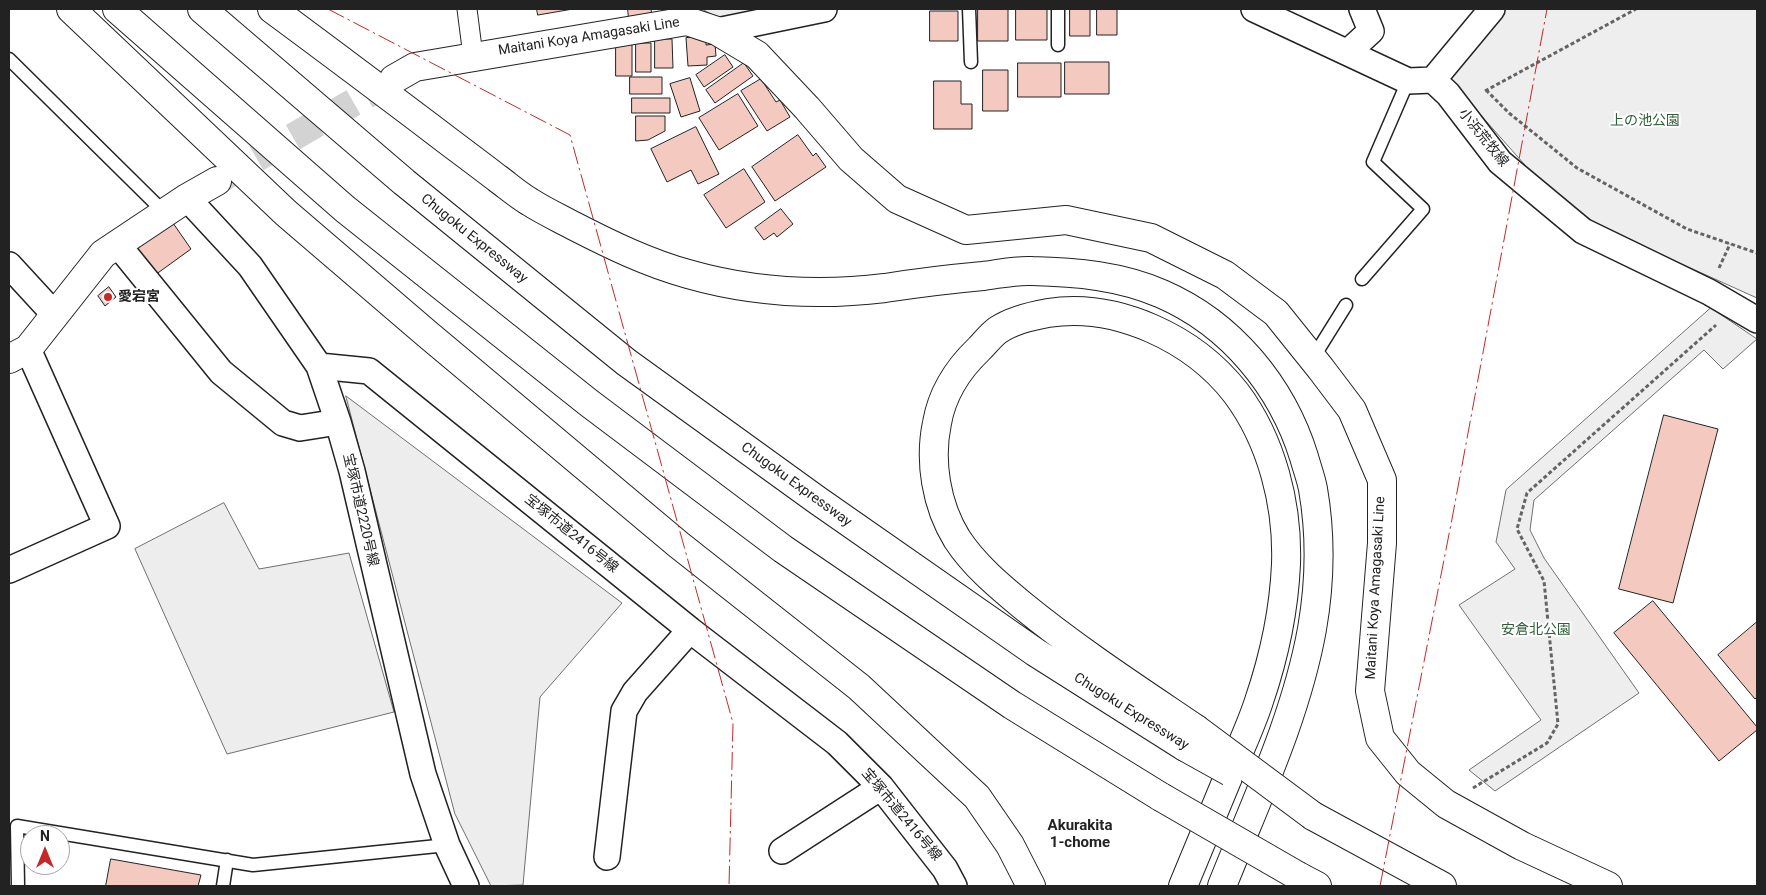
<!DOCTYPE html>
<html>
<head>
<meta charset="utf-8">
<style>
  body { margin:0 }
  #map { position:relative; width:1766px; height:895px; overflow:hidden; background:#fff; font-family:Roboto,sans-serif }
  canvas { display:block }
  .frame { position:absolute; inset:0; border:10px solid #222; pointer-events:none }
  .north { position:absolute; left:20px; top:825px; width:50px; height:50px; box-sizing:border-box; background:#fff; border:1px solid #a7a7a7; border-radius:50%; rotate:0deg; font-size:14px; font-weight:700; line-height:20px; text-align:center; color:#222 }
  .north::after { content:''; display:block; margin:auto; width:18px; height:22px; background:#c62828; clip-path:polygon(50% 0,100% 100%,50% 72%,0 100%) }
</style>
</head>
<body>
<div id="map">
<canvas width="1766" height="895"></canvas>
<div class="frame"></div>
<div class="north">N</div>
</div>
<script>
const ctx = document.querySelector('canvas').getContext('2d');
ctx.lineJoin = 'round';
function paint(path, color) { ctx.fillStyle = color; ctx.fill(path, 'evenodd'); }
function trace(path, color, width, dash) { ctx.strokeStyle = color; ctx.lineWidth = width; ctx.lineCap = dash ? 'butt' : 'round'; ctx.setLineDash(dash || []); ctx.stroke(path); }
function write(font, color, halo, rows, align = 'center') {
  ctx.font = font + ' Roboto,"Noto Sans JP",sans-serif'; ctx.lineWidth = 4; ctx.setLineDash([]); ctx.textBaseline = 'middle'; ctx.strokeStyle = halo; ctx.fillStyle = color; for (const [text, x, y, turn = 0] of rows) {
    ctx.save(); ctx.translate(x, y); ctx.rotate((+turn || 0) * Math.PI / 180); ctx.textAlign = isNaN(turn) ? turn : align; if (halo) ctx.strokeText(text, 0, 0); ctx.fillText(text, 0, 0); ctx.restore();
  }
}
const green = new Path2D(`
  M1506 9H1757V298L1604 229 1548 191 1470 103 1448 80Z
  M1711 308 1757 339 1723 369 1704 350 1534 500 1530 530 1544 558 1639 693 1495 791 1469 770 1541 720 1459 605 1515 569 1496 542 1506 490Z`);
paint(green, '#eee');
trace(green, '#6f6f6f', 1);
const parking = new Path2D(`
  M702 9H770L723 20Z
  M346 396 622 603 540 697 523 885 491 886 455 814Z
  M224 503 259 569 349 553 394 712 227 754 135 549Z`);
paint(parking, '#ededed');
trace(parking, '#6f6f6f', 1);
const building = new Path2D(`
  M537 9H573L538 15Z
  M628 9H651L652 16 629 19Z
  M978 9H1008V41H978Z
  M1016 9H1047V40H1016Z
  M1070 9H1090V36H1070Z
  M1097 9H1117V35H1097Z
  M930 11H958V41H930Z
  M706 37V45L715 44 716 56 707 57V65L688 66 686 38Z
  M616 38H632V76H616Z
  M655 39H672L673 68H655Z
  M636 43H651V72H636Z
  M725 55 733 67 704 87 696 75Z
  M1065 62H1109V94H1065Z
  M744 63 753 76 715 103 706 90Z
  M1018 63H1061V97H1018Z
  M983 70H1008V111H983Z
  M630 77H662V94H630Z
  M690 78 700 111 681 117 670 84Z
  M761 79 776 102 780 100 790 117 767 131 741 91Z
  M934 81H961V104H972V129H934Z
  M738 94 758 126 719 150 699 118Z
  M632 98H670V113H632Z
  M636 116H665V131L648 140 636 141Z
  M696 127 719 174 698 184 691 170 667 182 651 149Z
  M798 135 813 156 816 153 826 167 775 201 752 167Z
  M744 169 765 202 726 228 704 195Z
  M781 209 793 224 777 237 774 233 764 240 755 228Z
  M173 223 191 249 155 275 136 250Z
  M109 287 116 297 105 306 98 296Z
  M1664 415 1718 429 1673 603 1619 589Z
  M1653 601 1757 727V730L1719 761 1614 633Z
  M1757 622V697L1755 699 1718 655Z
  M111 859 201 875 198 886H106Z`);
paint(building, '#f3c9c0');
trace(building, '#222', 1);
trace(new Path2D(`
  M220 179 394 79`), '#d3d3d3', 28, [28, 14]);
const service = new Path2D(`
  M969 9 971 62
  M1058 9V45
  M9 59 165 213
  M1362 279 1423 209 1373 162 1408 81
  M1313 358 1346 305
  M18 886 17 826 253 865 447 845
  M223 886 227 860`);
const pedestrian = new Path2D(`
  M467 9 473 56`);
const minor = new Path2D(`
  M1254 9 1408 81 1433 80 1448 94 1500 162 1583 231 1709 292 1757 320
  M717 31 824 9
  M1348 52 1371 31 1362 9
  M1433 80 1492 9
  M187 198 250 266 319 366 369 371 690 630 837 743 881 787 945 869 954 886
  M118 245 221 372 283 423 300 428 338 422 352 471 423 774 447 845 466 886
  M9 265 55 315
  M319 366 338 422
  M9 570 107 526 28 349
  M782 851 881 787
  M607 857 624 711 635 692 690 630`);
const secondary = new Path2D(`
  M394 79 415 67 687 21 717 31 757 55 807 108 851 159 897 199 966 230 1066 220 1151 238 1225 275 1276 313 1321 369 1352 410 1382 480V543L1370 691 1380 738 1408 773 1446 804 1522 846 1608 886
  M9 359 28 349 103 254 187 198 217 181`);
const motorway = new Path2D(`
  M71 9 286 213 426 333 679 545 859 687 977 797 1010 845 1031 886
  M117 9 345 209 589 403 783 549 1012 705 1161 797
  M202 9 404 182 626 362 817 500 1035 652 1185 747
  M272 9C325 48 378 88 431 128 453 145 475 161 497 178 508 186 518 195 530 202 544 211 559 218 574 226 611 245 648 263 688 274 751 292 819 296 885 288 917 283 950 279 983 276 999 274 1016 270 1032 271 1076 272 1121 276 1162 294 1231 324 1282 386 1304 457 1307 468 1311 478 1313 489 1321 535 1320 583 1312 629 1296 718 1255 803 1222 886
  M1313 816 1442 886
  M1298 876 1317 886
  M1183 886C1198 849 1214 812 1229 775 1239 751 1251 726 1259 701 1274 657 1284 610 1286 564 1288 505 1272 441 1236 393 1194 339 1117 302 1048 313 1031 316 1013 320 998 330 991 335 985 343 979 349 958 369 942 394 937 423 929 461 936 505 957 539 974 565 998 585 1022 605 1077 650 1137 689 1196 729`);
trace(service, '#222', 15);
trace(pedestrian, '#222', 21);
trace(minor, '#222', 28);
trace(secondary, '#222', 30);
trace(motorway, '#222', 30);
trace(new Path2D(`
  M1486 90 1509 113 1577 168 1687 229 1757 253
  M1485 91 1636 9
  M1719 268 1730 244
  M1473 788 1547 743 1558 724 1544 581 1517 529 1527 493 1716 325`), '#646464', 3, [4, 2.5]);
trace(service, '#fff', 12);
trace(pedestrian, '#fff', 19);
trace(minor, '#fff', 25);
trace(secondary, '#fff', 28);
trace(motorway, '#fff', 28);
const motorwayBridge = new Path2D(`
  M1196 729 1313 816
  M1185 747 1230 772
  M1161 797 1298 876`);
trace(motorwayBridge, '#222', 30, []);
trace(motorwayBridge, '#fff', 28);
trace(new Path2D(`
  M328 9 570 135 733 723 729 886
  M1380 886 1452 519 1547 9`), '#c62828', 1, [18, 4, 2.5, 4]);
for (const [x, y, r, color] of [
  [108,297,5,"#c62828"]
]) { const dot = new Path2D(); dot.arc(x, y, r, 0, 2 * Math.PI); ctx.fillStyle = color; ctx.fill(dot); trace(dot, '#fff', 2); }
write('14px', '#222', '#fff', [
  ["Maitani Koya Amagasaki Line",589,37,-9],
  ["小浜荒牧線",1483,138,51],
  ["Chugoku Expressway",474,239,39],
  ["Chugoku Expressway",796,485,36],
  ["宝塚市道2220号線",360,510,77],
  ["宝塚市道2416号線",571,534,39],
  ["Maitani Koya Amagasaki Line",1376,588,-87],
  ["Chugoku Expressway",1131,712,32],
  ["宝塚市道2416号線",901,815,50]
]);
write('14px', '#2f5e38', '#fff', [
  ["上の池公園",1645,121],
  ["安倉北公園",1536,630]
]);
write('bold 14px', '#222', '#fff', [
  ["愛宕宮",118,297]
], 'left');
write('bold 15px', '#222', '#fff', [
  ["Akurakita",1080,826],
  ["1-chome",1080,843]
]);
</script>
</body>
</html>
